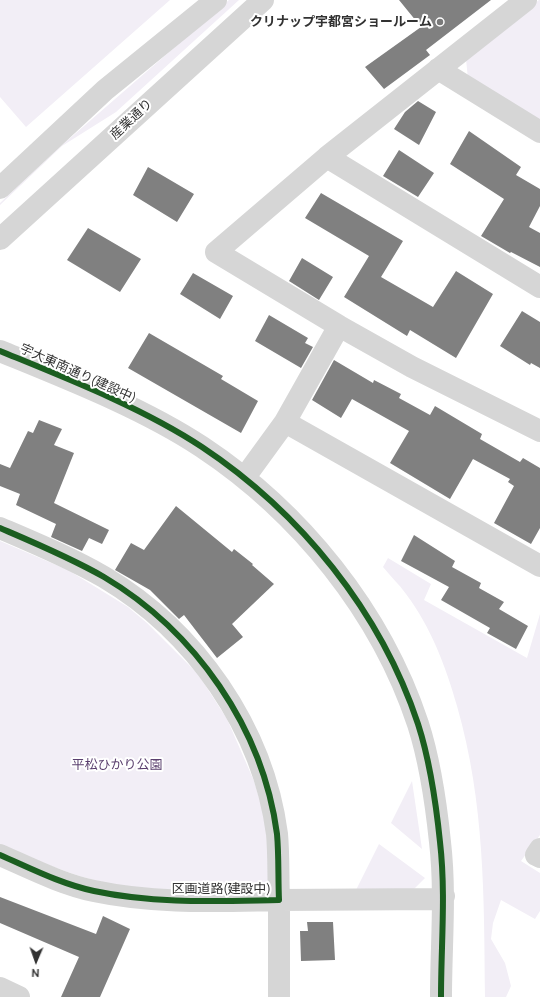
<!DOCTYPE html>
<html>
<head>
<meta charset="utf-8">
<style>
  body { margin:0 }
  #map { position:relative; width:540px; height:997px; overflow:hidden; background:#fff; font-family:Ubuntu,sans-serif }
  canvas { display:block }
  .north { position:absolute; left:16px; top:941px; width:40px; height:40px; -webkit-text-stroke:3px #fff; paint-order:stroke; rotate:182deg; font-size:11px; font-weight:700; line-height:16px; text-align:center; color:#323232 }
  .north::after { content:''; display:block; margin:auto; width:14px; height:18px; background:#323232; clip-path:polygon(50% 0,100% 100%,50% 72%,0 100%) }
</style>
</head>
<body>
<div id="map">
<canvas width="540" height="997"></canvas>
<div class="north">N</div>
</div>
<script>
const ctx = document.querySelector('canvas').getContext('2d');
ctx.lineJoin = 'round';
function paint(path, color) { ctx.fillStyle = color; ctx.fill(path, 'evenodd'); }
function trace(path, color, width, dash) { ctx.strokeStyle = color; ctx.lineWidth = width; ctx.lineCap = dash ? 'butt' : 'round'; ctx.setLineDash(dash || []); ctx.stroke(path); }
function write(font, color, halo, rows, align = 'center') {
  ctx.font = font + ' Ubuntu,"Noto Sans JP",sans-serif'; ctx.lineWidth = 4; ctx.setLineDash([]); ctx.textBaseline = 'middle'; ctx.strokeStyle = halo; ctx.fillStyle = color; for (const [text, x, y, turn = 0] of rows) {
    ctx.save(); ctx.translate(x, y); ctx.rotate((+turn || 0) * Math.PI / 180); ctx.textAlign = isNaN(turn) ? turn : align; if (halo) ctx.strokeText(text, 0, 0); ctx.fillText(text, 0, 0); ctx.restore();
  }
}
paint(new Path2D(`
  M0 0H170L26 127 0 97Z
  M229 0H239L116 112 62 146 0 205V203L61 146Z
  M539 0H540V124L468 79 466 59Z
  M0 541 68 570 128 607 147 623 198 674 227 719 254 781 265 818 270 879 257 892C203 891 146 894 94 880 61 872 31 857 0 844Z
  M388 558 431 584 424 600 527 658 540 614V835L521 861 540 873V911L535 919 501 900 493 923 491 939 505 963 511 986 506 997H485C484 896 485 804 457 706 446 667 431 627 406 594 399 584 390 576 383 567Z
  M412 781 422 849 391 823Z
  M379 844 425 878 414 889 356 890Z`), '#f2eef6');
paint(new Path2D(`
  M399 0H491L426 50 430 55 384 89 365 67 421 27Z
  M418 101 436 112 419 145 394 129 405 112Z
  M469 131 521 167 516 175 540 189V206L529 227 540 233V267L511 252 510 253 481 236 504 199 450 164Z
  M399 150 434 173 418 197 383 176Z
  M148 167 194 194 177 222 133 195Z
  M321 193 403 241 381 277 433 307 456 271 493 294 456 358 410 330 407 336 344 297 369 256 305 218Z
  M88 228 141 259 120 292 67 260Z
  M302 258 333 277 319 300 289 281Z
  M193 273 233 296 220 319 180 294Z
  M522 311 540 322V368L531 363 530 365 500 346Z
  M269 315 308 338 305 343 313 347 301 368 255 341Z
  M149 333 223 376 221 379 258 401 241 433 128 368Z
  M334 360 373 383 374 380 401 394 399 398 430 415 435 406 482 434 480 439 520 462 523 458 540 468V528L531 544 494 523 514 486 508 482 510 479 473 459 450 499 390 463 409 431 352 399 341 418 312 400Z
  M39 420 62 429 54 445 74 453 54 503 109 530 102 544 89 538 82 551 51 537 56 524 16 505 20 494 0 486V464L10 468 28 431 33 433Z
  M176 506 232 552 234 549 253 564 252 565 274 584 232 624 243 637 217 658 184 615 179 619 150 590 115 570 131 543 144 550Z
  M414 535 455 561 452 567 481 583 479 588 504 602 499 609 528 626 516 649 487 633 490 628 441 600 449 587 401 561Z
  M0 897 96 934 103 916 130 929 100 997H61L79 957 0 923Z
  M307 922H333L335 960 301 961 300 931H308Z`), '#808080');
trace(new Path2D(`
  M438 69 540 132
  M327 157 540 287
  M0 188 105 90 216 0
  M0 239 263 0
  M339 326 412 367 540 431
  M0 351C66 378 143 408 202 447 300 512 381 612 418 724 430 761 436 803 440 842 446 894 441 945 441 997
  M285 422 540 566
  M245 477 285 422 339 326 216 252 327 157 526 0
  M0 528C35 543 71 558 104 577 195 631 263 728 277 834 279 856 278 879 279 900 217 901 155 904 94 891 61 884 30 868 0 855
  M540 849 536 855 540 857
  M0 988 19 997
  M279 997V900L437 899 444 896`), '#d6d6d6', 22);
trace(new Path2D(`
  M0 351C66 378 143 408 202 447 300 512 381 612 418 724 430 761 436 803 440 842 446 894 441 945 441 997
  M0 528C35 543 71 558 104 577 195 631 263 728 277 834 279 856 278 879 279 900 217 901 155 904 94 891 61 884 30 868 0 855`), '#1b5e20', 6);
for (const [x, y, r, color] of [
  [440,22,4,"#7a7a7a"]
]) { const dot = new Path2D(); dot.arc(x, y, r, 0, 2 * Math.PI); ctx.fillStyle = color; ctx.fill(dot); trace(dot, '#fff', 1.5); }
write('bold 13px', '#323232', '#fff', [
  ["クリナップ宇都宮ショールーム",432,22]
], 'right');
write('13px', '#323232', '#fff', [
  ["産業通り",131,119,-43],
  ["宇大東南通り(建設中)",78,373,24],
  ["区画道路(建設中)",221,889]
]);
write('13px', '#5a3f6e', '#fff', [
  ["平松ひかり公園",117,765]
]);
</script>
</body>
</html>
